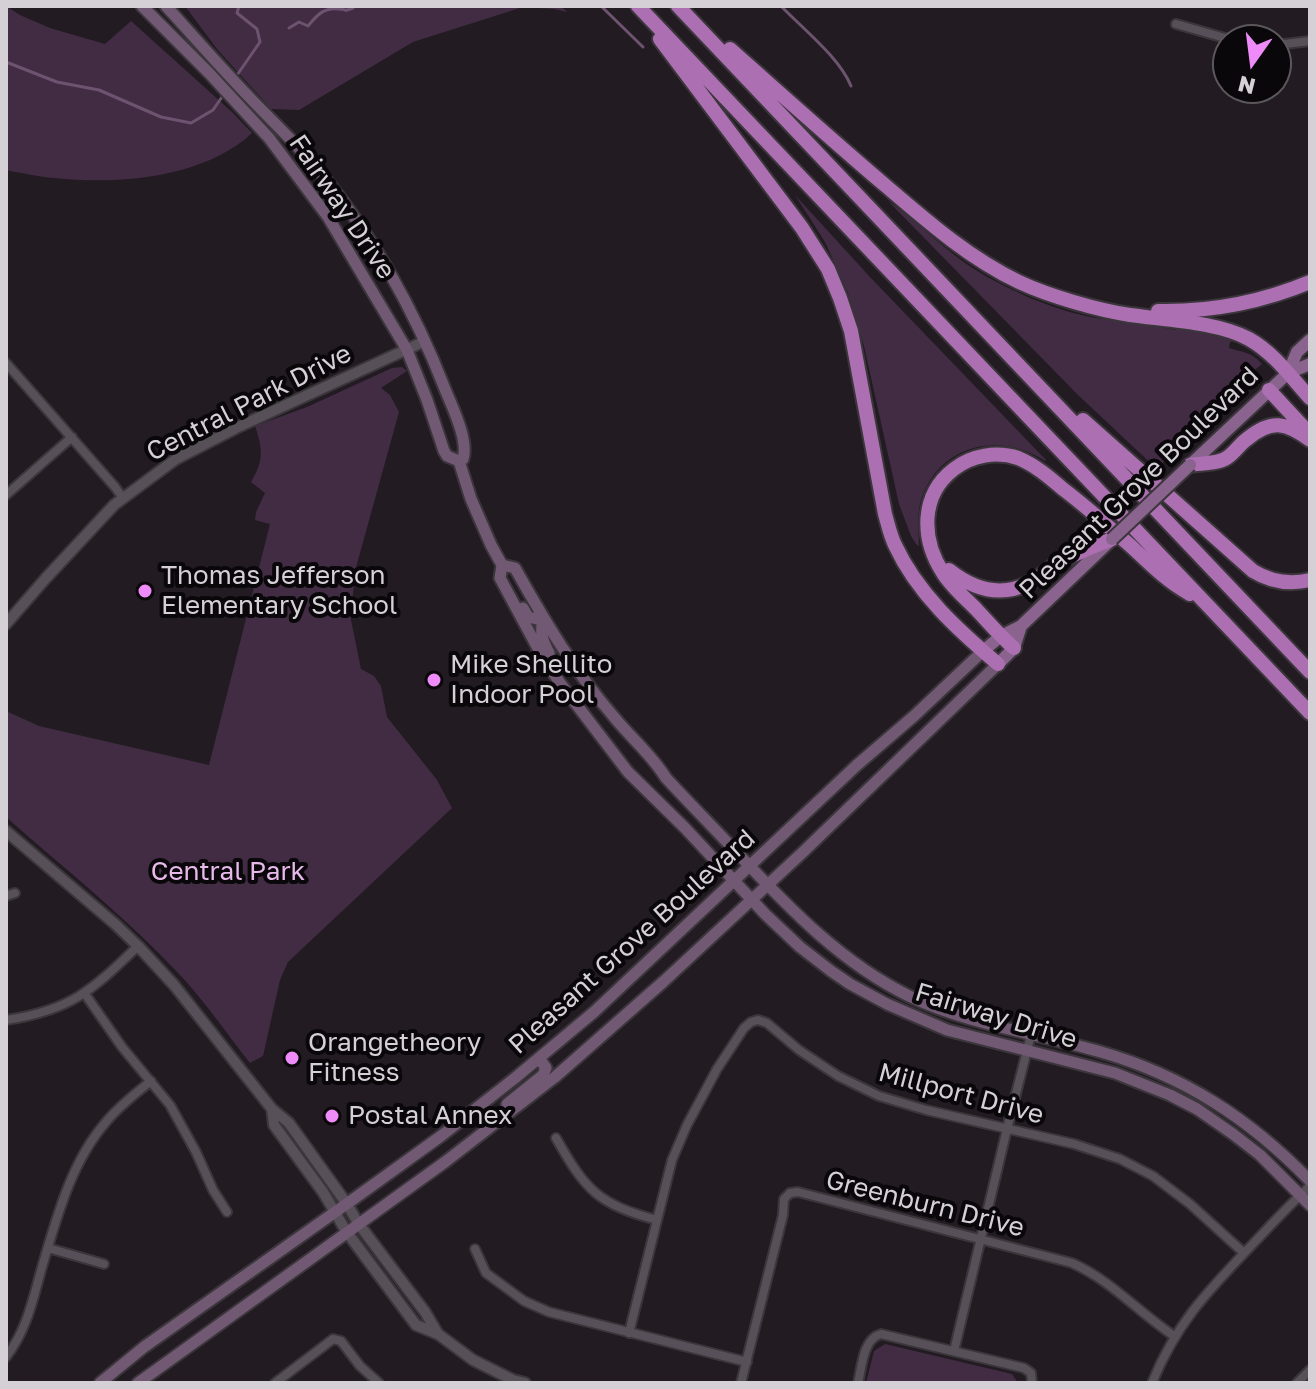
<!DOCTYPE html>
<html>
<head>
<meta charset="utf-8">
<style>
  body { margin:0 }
  #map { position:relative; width:1316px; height:1389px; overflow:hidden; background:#221b22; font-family:"Golos Text",sans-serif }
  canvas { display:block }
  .frame { position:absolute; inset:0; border:8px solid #d5d0d5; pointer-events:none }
  .north { position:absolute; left:1212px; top:24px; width:80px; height:80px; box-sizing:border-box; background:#090709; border:2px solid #5b575b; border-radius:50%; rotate:194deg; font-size:22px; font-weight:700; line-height:32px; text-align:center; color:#d5d0d5 }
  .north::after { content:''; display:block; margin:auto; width:28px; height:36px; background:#ee8bf8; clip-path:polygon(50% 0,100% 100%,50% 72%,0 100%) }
</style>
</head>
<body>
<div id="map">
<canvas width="1316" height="1389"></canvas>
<div class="frame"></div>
<div class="north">N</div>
</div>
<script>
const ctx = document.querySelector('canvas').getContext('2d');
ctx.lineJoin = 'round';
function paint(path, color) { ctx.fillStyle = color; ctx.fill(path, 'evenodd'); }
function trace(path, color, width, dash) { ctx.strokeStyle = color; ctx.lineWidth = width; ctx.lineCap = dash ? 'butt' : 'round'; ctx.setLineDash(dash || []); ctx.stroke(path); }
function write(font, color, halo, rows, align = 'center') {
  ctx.font = font + ' "Golos Text",sans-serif'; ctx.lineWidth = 8; ctx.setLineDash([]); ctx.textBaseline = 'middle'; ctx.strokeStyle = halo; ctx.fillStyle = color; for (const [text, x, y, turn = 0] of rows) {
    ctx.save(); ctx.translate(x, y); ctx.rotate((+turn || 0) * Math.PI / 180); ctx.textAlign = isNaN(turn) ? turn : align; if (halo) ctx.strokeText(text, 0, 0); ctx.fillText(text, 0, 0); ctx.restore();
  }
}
paint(new Path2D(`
  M6 6 20 15 50 28 105 44 131 21 232 112 252 133C204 178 118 185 55 178 39 177 22 173 6 170Z
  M185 6H561L567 12 554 9 523 7 413 42 299 110 271 109 217 49Z
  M795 195 870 277 1046 460 1045 461C1001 431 941 444 922 497 916 514 919 529 919 546L916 544 911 536 899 504 864 346 848 293 825 242Z
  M888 201C915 219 938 244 965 263 1000 287 1054 311 1096 318 1123 322 1149 325 1176 330V327L1205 332 1207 334 1231 340 1234 341 1230 342 1229 348C1244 353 1250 351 1262 364L1251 373 1252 376 1246 382 1203 422 1157 469 1078 395Z
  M402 367 407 371 381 388 390 395 399 412 355 571 351 620 361 669 374 676 381 686 387 717 437 780 452 808 288 962 280 980 263 1056 250 1063C227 1034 206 1003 181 976 127 918 65 869 6 817V711L39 726 209 765 270 524 255 520 256 512 265 493 251 482C264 460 263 450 255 426L307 407 392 368Z
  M885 1344 1012 1374 1018 1383H866L874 1351Z`), '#422c44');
trace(new Path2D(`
  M377 6H382
  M601 6 643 47
  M781 6C803 29 839 57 851 86
  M289 28 299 22 308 26C317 15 324 7 339 9 352 10 340 12 353 8V6
  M6 62 57 82 99 90 161 117 191 123 213 110 224 94
  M235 78 260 42 257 29 237 13 239 6`), '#6d536f', 3);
const minor = new Path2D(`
  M1176 24 1232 40
  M1276 45 1310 41
  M6 363 115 487 123 498
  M6 495 72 437
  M6 896 15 893
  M85 994 122 1047 170 1105 196 1152 213 1190 227 1212
  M6 1020C72 1010 92 990 138 946
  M556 1138C586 1191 598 1204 657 1220
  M48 1248 104 1264
  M475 1249 486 1273 524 1301 549 1312 747 1362
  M629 1333 672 1160 687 1125 717 1069 744 1028 751 1022 758 1020 767 1023 799 1050 838 1076 879 1096 926 1110 1074 1144 1120 1159 1153 1176 1190 1204 1244 1253
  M954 1351 1007 1129 1031 1035
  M6 1357C27 1330 33 1299 42 1267 57 1217 71 1162 106 1122 119 1106 135 1094 151 1081
  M275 1383 333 1339 341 1341 360 1366 379 1383
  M741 1383 783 1215 784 1199 790 1193 798 1192 1072 1263C1112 1281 1138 1312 1174 1336
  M858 1383C862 1366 863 1339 881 1334L1024 1368 1031 1373 1032 1383
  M1152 1383C1176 1324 1206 1293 1249 1248 1269 1227 1288 1206 1310 1186
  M1297 1383 1310 1370`);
const tertiary = new Path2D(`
  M6 624 46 578 114 505 176 459 236 428 425 341
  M6 831 115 924 138 946 174 985 272 1109 289 1123 347 1204 358 1223 425 1312 438 1334
  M272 1109 274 1125 323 1192 346 1231 416 1325 438 1334 473 1360 513 1380 525 1383`);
const secondary = new Path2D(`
  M142 6 209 73 269 138 328 217 407 350 427 400 444 451 447 456 459 461
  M166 6C195 38 223 70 253 101 277 126 303 150 324 177 376 241 415 312 445 389 452 407 469 440 463 459L459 461 471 499 491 545 502 565 500 578 541 654 560 683 628 772 685 828 765 914 800 947 831 971 850 984 887 1004 947 1030 1115 1073 1170 1095 1197 1109 1233 1134 1260 1155 1310 1205
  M502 565 515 568C544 620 575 672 614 717 632 739 651 754 666 778 691 805 716 830 741 857 791 910 842 963 909 996 969 1025 1037 1033 1101 1052 1184 1076 1250 1119 1310 1181
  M523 608 528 617 537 619 543 618C540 632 542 640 549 653
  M507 1104 543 1075 546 1068 539 1058
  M100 1383 144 1347 355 1198 441 1136 515 1078 594 1012 857 765 914 716 983 651
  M138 1383 445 1162 555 1077 663 982 802 853 998 664`);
const primary = new Path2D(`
  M1288 373 1297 352 1310 340
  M1190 465 1288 373 1310 364
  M983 651 1001 636 1021 626 1110 541
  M998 664 1014 648 1021 626`);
const motorway = new Path2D(`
  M638 6 1310 713
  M678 6 1310 672
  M660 39 802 228 828 269 840 298 851 331 885 514C888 524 890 535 895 545 917 593 958 630 998 664
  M730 49C782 95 833 141 886 186 928 222 969 258 1019 282 1049 296 1097 310 1130 315 1165 320 1218 322 1249 339 1274 353 1291 377 1310 398
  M1158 311C1211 312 1262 302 1310 282
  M1269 390 1307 431
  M1083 420 1253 571C1271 582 1289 585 1310 580
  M1190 465C1201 463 1219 464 1228 457 1235 452 1240 444 1247 439 1271 419 1286 422 1310 440
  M949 570C973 589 1000 598 1029 583 1039 578 1046 571 1055 565 1073 554 1093 547 1112 539
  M1014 648C1000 636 989 623 976 609 965 598 951 586 943 573 921 539 920 495 954 469 972 455 997 451 1018 458 1035 465 1049 477 1063 489 1087 507 1110 528 1133 548 1151 565 1168 582 1190 594`);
trace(minor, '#3b363b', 12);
trace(tertiary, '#3b363b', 14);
trace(secondary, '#3b363b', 15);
trace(primary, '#3b363b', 16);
trace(motorway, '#3b363b', 18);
trace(minor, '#585059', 8);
trace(tertiary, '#585059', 10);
trace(secondary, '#715973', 11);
trace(primary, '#8a638e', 12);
trace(motorway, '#ac6fb1', 14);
const primaryBridge = new Path2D(`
  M1112 539 1190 465`);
trace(primaryBridge, '#3b363b', 16, []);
trace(primaryBridge, '#8a638e', 12);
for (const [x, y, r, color] of [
  [145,591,8,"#ee8bf8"],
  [434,680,8,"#ee8bf8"],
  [292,1058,8,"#ee8bf8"],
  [332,1116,8,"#ee8bf8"]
]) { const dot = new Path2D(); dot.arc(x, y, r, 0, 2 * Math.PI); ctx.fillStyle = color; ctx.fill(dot); trace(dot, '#090709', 3); }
write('26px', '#d5d0d5', '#090709', [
  ["Fairway Drive",342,207,56],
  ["Central Park Drive",249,403,-27],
  ["Pleasant Grove Boulevard",1139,483,-44],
  ["Pleasant Grove Boulevard",632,942,-42],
  ["Fairway Drive",996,1016,17],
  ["Millport Drive",961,1094,15],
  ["Greenburn Drive",925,1204,14]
]);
write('26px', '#d5d0d5', '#090709', [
  ["Thomas Jefferson",161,576],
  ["Elementary School",161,606],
  ["Mike Shellito",450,665],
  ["Indoor Pool",450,695],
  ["Orangetheory",308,1043],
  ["Fitness",308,1073],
  ["Postal Annex",348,1116]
], 'left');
write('26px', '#e7b8ea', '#090709', [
  ["Central Park",228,872]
]);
</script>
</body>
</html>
